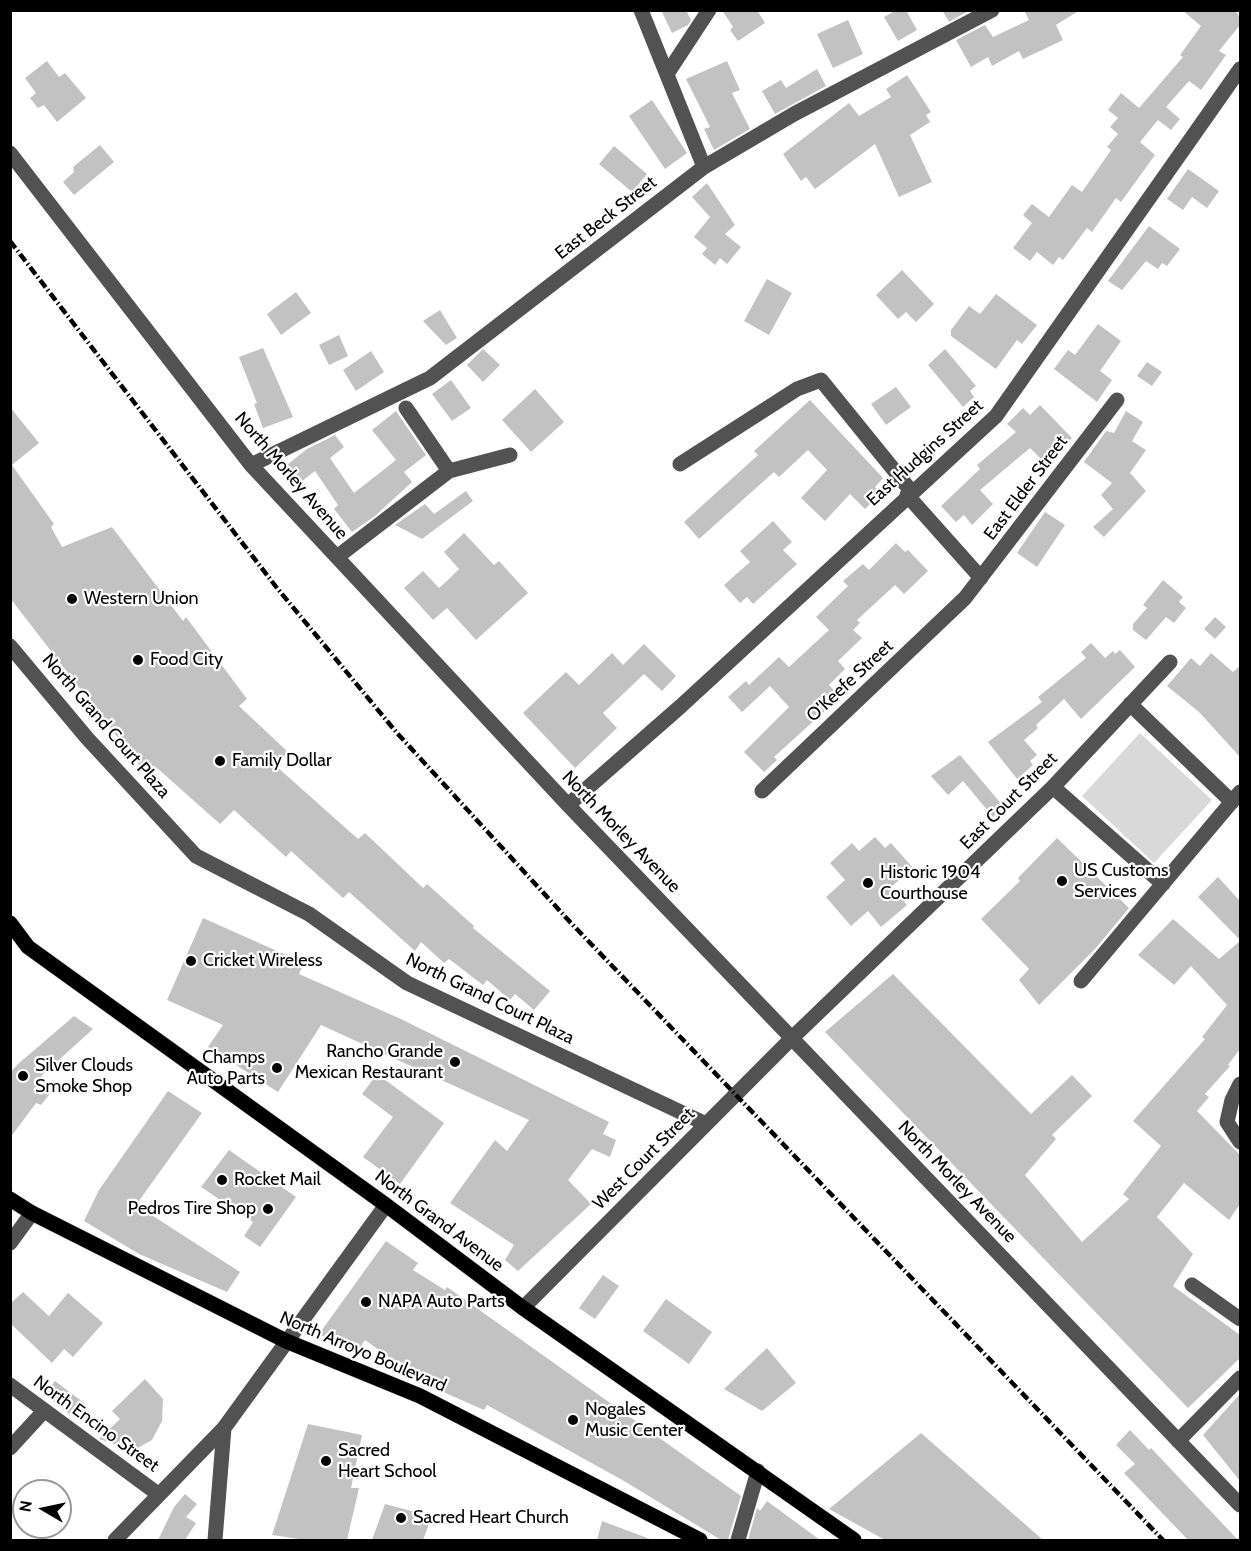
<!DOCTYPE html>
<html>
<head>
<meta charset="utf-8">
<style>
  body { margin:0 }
  #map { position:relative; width:1251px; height:1551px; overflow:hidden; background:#fff; font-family:Cabin,sans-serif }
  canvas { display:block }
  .frame { position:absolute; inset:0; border:12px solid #000; pointer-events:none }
  .north { position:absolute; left:12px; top:1479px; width:60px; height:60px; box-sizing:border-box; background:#fff; border:2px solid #999; border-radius:50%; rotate:279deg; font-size:16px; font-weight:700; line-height:24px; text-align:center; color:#000 }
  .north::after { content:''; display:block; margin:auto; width:21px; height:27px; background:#000; clip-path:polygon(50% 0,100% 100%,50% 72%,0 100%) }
</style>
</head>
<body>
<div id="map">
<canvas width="1251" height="1551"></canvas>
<div class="frame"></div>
<div class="north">N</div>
</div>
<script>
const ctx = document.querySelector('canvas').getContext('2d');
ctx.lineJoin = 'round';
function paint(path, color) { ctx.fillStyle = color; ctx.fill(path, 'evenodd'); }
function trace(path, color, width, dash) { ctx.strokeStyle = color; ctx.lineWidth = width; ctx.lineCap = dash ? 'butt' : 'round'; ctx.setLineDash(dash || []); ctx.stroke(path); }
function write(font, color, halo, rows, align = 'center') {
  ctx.font = font + ' Cabin,sans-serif'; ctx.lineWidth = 4.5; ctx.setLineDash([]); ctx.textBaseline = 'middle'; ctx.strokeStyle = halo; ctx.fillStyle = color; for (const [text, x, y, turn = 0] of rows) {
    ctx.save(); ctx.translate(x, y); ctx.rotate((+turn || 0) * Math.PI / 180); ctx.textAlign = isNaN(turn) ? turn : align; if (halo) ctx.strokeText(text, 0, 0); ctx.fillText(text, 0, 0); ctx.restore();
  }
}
paint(new Path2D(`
  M1140 733 1212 800 1154 863 1082 796Z`), '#d9d9d9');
paint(new Path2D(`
  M661 10H686L691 20 688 25 672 33Z
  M722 10H757L765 23 738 41 730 30 733 27Z
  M897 10H906L917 30 898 41 884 17Z
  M942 10H970L949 22Z
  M1024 10H1080L1056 25 1063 40 1023 59 1019 51 992 66 988 57 971 67 956 40 985 25 993 37 1029 20Z
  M1182 10H1234L1240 16V25L1219 51 1226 55 1201 90 1189 81 1166 107 1180 119 1171 130 1158 120 1140 142 1155 155 1121 202 1116 198 1092 232 1087 228 1063 260 1059 257 1053 265 1037 252 1030 261 1013 248 1032 223 1023 215 1032 204 1049 217 1072 185 1082 192 1111 150 1107 147 1118 134 1110 127 1118 118 1108 110 1121 93 1139 108 1183 57 1180 55 1201 26Z
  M848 20 863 54 833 68 817 34Z
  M47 61 59 77 65 73 86 98 57 122 44 105 38 108 30 98 36 93 25 78Z
  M727 61 740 90 732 93 750 129 714 150 704 129 710 127 686 79Z
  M817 69 826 86 775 114 762 91 781 80 786 88Z
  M907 75 931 112 926 115 930 122 910 135 932 182 899 197 875 144 815 189 806 177 801 181 783 154 849 103 859 116 891 97 886 89Z
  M652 100 687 153 665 169 629 116Z
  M100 145 114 162 74 195 63 182 74 172 73 167Z
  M614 146 647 174 632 192 599 164Z
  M1188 169 1219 191 1207 208 1192 197 1183 210 1167 199Z
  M707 183 735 225 725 234 741 247 727 264 720 258 715 265 702 254 707 248 694 237 710 217 692 197Z
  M1149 226 1180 249 1167 266 1162 263 1158 269 1146 261 1122 290 1108 281Z
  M902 270 934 304 916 322 906 312 898 319 876 295Z
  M767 279 792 293 769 335 744 321Z
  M296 292 311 313 281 335 267 314Z
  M996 294 1037 325 1022 344 1017 340 996 369 951 336V330L969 306 980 314Z
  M440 310 457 338 446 345 423 321Z
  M1098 324 1121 341 1100 371 1112 380 1097 402 1054 369 1068 350 1075 355Z
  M339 335 348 356 329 365 319 345Z
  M263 348 293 417 263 428 254 404 257 403 239 357Z
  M483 349 500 365 483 382 467 365Z
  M945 349 976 386 970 391 974 397 963 407 928 365Z
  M371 351 384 372 356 391 343 370Z
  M1147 362 1162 372 1152 386 1137 376Z
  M451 380 471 408 452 421 432 394Z
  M896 387 911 407 886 425 871 404Z
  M535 389 564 422 531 452 502 420Z
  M810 400 883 478 875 487 881 493 865 509 850 494 825 521 801 498 827 470 808 450 779 477 774 472 699 539 684 522 758 455 754 451Z
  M1040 405 1072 438 1046 464 1030 448 980 490 993 504 972 525 964 515 956 522 941 506 980 469 977 465 1016 432 1007 424 1023 408 1030 415Z
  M10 407 39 443 12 465 54 524 51 527 62 547 112 527 183 621 186 617 247 699 239 706 288 752 276 766 358 839 365 833 423 888 427 884 474 926 473 928 550 991 534 1010 515 994 510 1000 487 980 483 985 449 959 444 963 421 942 415 951 349 892 343 898 291 851 286 857 234 810 220 824 157 768 146 774 10 598Z
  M396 411 426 455 404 472 412 482 375 516 352 532 334 509 338 505 315 471 301 482 287 465 307 449 335 435 344 447 330 458 354 493 396 460 372 430Z
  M1126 411 1143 422 1132 441 1146 450 1130 473 1146 491 1104 537 1093 527 1113 509 1101 495 1112 483 1084 462 1106 431 1114 433Z
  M466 491 473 501 422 539 395 525 425 504 434 514Z
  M1045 512 1065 525 1037 567 1017 553Z
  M773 521 792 542 783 550 797 564 753 604 747 597 740 603 724 585 750 562 740 551Z
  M464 533 494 565 499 561 528 593 476 640 447 608 433 620 404 588 423 571 439 588 449 579 459 569 444 552Z
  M896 543 905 552 908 550 928 571 904 594 895 585 857 620 860 623 853 630 862 638 838 661 845 669 829 685 840 697 774 757 777 760 764 772 744 752 789 707 770 686 742 712 728 697 746 681 749 685 779 657 789 667 829 630 816 617 848 586 843 581 863 564 869 570Z
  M1163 580 1183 597 1179 602 1186 608 1174 623 1166 617 1146 640 1133 630V624L1147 608 1143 605Z
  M1215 617 1226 627 1215 639 1204 629Z
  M1091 643 1105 658 1113 651 1115 654 1120 650 1135 667 1081 719 1064 699 1036 725 1038 728 1024 740 1037 755 1030 761 1033 765 1017 779 988 742 1042 702 1038 697 1086 658 1081 652Z
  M644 644 676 676 662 691 644 674 603 713 617 728 575 768 523 713 566 672 579 685 612 653 623 665Z
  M1211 653 1233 672 1240 666V757L1199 712 1167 686 1191 658 1200 666Z
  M960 755 1004 807 993 817 963 781 948 795 931 776Z
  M875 837 885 848 891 843 913 868 891 887 907 905 881 927 868 911 851 926 826 897 845 880 830 863 852 843 859 851Z
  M1057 838 1129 908 1096 948 1039 1005 1019 980 1029 969 981 919 1020 881 1018 878Z
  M1218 877 1240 901V940L1198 897Z
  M203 918 304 963 299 974 401 1019 609 1122 603 1134 616 1140 610 1157 592 1149 568 1180 591 1204 518 1271 505 1260 514 1245 450 1203 495 1140 507 1151 529 1120 321 1025 278 1092 208 1047 223 1025 167 1000Z
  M1173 919 1219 959 1240 941V1049L1228 1065 1230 1066 1205 1094 1209 1097 1197 1111 1240 1155V1204L1229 1220 1184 1183 1157 1217 1193 1254 1173 1286 1240 1335V1358L1188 1408 825 1032 893 974 1031 1114 1072 1075 1092 1096 1052 1135 1056 1139 1025 1175 1082 1242 1129 1199 1123 1194 1161 1146 1133 1121 1205 1039 1202 1037 1227 1005 1191 966 1174 985 1138 955Z
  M74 1016 93 1029 41 1076 55 1087 41 1105 36 1103 10 1138V1073L18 1064Z
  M377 1074 444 1123 400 1184 363 1157 393 1117 362 1094Z
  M168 1091 202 1113 136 1205 240 1272 227 1292 139 1254 84 1221 99 1190Z
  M229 1150 296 1197 260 1247 244 1236 253 1222 201 1187Z
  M386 1241 418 1263 413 1270 445 1290 447 1287 741 1496 728 1540H721L624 1481 487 1405 484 1410 391 1369 396 1362 365 1340 356 1353 319 1334Z
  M603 1275 619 1286 595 1319 579 1308Z
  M23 1292 49 1316 68 1293 103 1323 73 1357 64 1349 52 1363 10 1323V1304Z
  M666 1299 712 1332 689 1364 643 1331Z
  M767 1348 796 1383 762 1411 724 1389Z
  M145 1379 163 1399 162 1421 152 1440 134 1450 99 1439 120 1419 112 1411Z
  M55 1381 87 1405 76 1419 45 1395Z
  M1240 1394V1481L1203 1435Z
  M308 1424 362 1435 351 1488H359L347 1540H306L272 1535Z
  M1130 1430 1149 1450 1151 1448 1238 1540H1188L1124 1473 1135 1464 1116 1445Z
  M921 1433 1043 1540H885L829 1509Z
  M185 1494 197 1504 186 1517 196 1523 185 1540H158L174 1507Z
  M767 1501 820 1540H748L757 1508 760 1511Z
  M385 1504 415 1512 429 1524 423 1540H372Z
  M602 1521 650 1539V1540H597Z`), '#c2c2c2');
const major = new Path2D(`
  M10 923 28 947 386 1205 523 1308 854 1540
  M10 1199 32 1213 286 1341 420 1396 700 1540`);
trace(major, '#dbdbdb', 16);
trace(new Path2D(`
  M641 10 704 167
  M669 71 709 10
  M10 153 251 465 568 805 1240 1505
  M406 408 449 471
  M680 464 797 389 821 380 911 491
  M251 465 430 378 704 167 794 114 992 10
  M907 495 981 578
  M337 557 449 471 510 455
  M10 646 87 738 196 856 309 914 407 983 706 1124
  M1130 704 1232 802
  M1053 787 1163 884
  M762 791 965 598 1117 400
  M568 805 681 706 996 416 1240 69
  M1081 981 1240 792
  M1240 1084 1232 1100 1227 1122 1240 1142
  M10 1243 32 1213
  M1192 1285 1240 1319
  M523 1308 792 1038 1053 787 1170 662
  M10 1385 158 1494
  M1178 1441 1240 1378
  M10 1448 44 1411
  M115 1540 224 1428
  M215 1540 224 1428 386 1205
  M738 1540 758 1471`), '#525252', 15);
trace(major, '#000', 15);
trace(new Path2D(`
  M10 241 277 588 397 733 571 923 1163 1540`), '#000', 4.5, [9, 3, 1.5, 3]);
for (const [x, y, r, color] of [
  [72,599,6,"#000"],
  [138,660,6,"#000"],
  [220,761,6,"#000"],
  [1062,881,6,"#000"],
  [868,883,6,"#000"],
  [191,961,6,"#000"],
  [455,1062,6,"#000"],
  [277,1068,6,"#000"],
  [23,1076,6,"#000"],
  [222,1180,6,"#000"],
  [268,1209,6,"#000"],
  [366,1302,6,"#000"],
  [573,1420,6,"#000"],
  [326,1461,6,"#000"],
  [401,1518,6,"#000"]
]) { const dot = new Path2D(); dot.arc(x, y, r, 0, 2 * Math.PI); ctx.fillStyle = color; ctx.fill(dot); trace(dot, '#fff', 2); }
write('18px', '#000', '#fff', [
  ["East Beck Street",606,218,-38],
  ["East Hudgins Street",925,453,-42],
  ["North Morley Avenue",291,476,49],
  ["East Elder Street",1026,488,-53],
  ["O'Keefe Street",850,681,-43],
  ["North Grand Court Plaza",106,726,49],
  ["East Court Street",1009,801,-45],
  ["North Morley Avenue",621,832,46],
  ["North Grand Court Plaza",490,999,26],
  ["West Court Street",644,1159,-45],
  ["North Morley Avenue",957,1182,46],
  ["North Grand Avenue",439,1221,37],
  ["North Arroyo Boulevard",363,1352,23],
  ["North Encino Street",96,1424,36]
]);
write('18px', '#000', '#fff', [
  ["Western Union",84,599],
  ["Food City",150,660],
  ["Family Dollar",232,761],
  ["US Customs",1074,871],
  ["Services",1074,892],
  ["Historic 1904",880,873],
  ["Courthouse",880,894],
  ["Cricket Wireless",203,961],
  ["Rancho Grande",443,1052,"right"],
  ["Mexican Restaurant",443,1073,"right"],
  ["Champs",265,1058,"right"],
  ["Auto Parts",265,1079,"right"],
  ["Silver Clouds",35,1066],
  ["Smoke Shop",35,1087],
  ["Rocket Mail",234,1180],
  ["Pedros Tire Shop",256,1209,"right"],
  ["NAPA Auto Parts",378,1302],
  ["Nogales",585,1410],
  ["Music Center",585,1431],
  ["Sacred",338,1451],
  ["Heart School",338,1472],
  ["Sacred Heart Church",413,1518]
], 'left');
</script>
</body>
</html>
